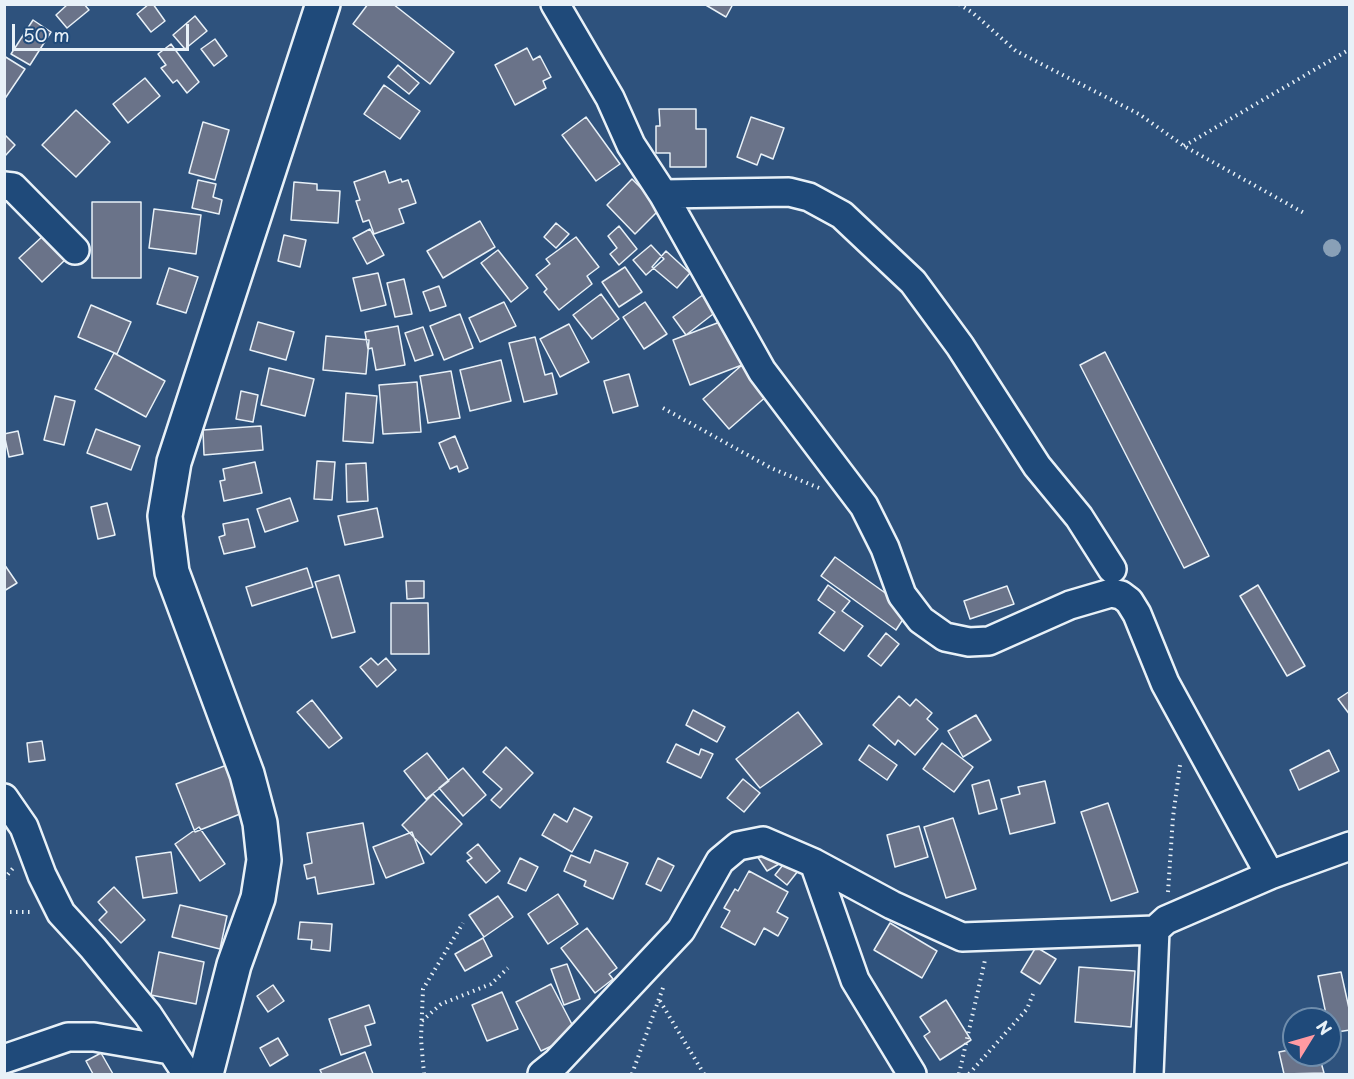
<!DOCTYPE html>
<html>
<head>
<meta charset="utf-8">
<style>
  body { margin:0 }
  #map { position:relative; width:1354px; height:1079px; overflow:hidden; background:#2e527d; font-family:"Playpen Sans",sans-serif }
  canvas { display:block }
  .frame { position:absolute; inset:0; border:6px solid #e8f1f8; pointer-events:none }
  .north { position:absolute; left:1282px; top:1007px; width:60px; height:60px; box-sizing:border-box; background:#1f4a7a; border:2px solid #6f8dac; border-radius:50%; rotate:53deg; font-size:16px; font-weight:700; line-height:24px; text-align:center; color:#e8f1f8 }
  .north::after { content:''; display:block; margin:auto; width:21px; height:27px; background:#ff9aa2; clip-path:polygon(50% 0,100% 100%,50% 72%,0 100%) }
  .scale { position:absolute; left:12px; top:24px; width:177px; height:27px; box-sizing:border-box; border:3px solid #e8f1f8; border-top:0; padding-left:8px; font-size:18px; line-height:21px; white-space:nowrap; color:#e8f1f8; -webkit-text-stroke:4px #1f4a7a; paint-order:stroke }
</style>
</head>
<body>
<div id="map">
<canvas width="1354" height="1079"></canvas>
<div class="frame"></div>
<div class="north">N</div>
<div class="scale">50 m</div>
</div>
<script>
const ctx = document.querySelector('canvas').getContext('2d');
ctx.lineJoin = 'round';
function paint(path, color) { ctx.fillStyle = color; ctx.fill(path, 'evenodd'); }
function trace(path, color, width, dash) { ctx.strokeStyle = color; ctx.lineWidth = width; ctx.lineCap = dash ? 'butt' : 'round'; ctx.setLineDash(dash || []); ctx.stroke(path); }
const building = new Path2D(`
  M68 4H84L89 10 67 28 56 15Z
  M149 4H153L165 21 151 32 137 14Z
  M368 4H393L454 52 430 84 353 24Z
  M704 4H733L726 17Z
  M195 16 207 31 185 49 173 35Z
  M33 20 51 32 30 65 11 54Z
  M215 39 227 56 214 66 201 49Z
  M171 44 199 82 187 93 177 80 173 83 161 68 166 65 158 54Z
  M527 48 533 60 540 56 551 77 543 81 546 88 515 105 495 65Z
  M4 56 25 69 4 100Z
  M398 65 419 83 409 94 388 77Z
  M145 78 160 96 128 123 113 104Z
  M384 85 420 111 400 139 364 114Z
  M659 109H696V129H706V167H670V153H656V126H660Z
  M76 110 110 142 76 177 42 145Z
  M586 117 620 164 596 181 562 135Z
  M751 117 784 128 773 159 761 154 757 165 737 157Z
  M203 122 229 130 215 180 189 173Z
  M4 134 15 145 5 156H4Z
  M385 171 389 183 401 179 402 182 408 180 416 203 399 209 404 223 374 234 369 220 363 222 356 201 360 200 354 182Z
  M632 179 661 208 635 234 607 205Z
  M198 180 216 184 213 197 222 200 219 214 192 208Z
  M294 182 317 184V190L340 191 338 223 291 220Z
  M92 202H141V278H92Z
  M154 209 201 215 196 254 149 248Z
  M480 221 495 247 443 278 427 251Z
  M556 223 569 234 556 248 544 237Z
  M619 226 637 249 619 265 610 254 617 248 608 236Z
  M370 229 384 255 367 264 353 238Z
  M44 235 66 259 42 282 19 258Z
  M284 235 306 240 300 267 278 261Z
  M576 237 599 267 587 276 592 284 559 310 544 292 547 289 536 275 550 264 546 259Z
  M651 245 664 259 646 275 633 260Z
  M498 250 528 288 511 302 481 263Z
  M666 251 690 273 677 288 652 267Z
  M625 267 642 292 619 307 602 282Z
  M169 268 198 277 186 313 157 304Z
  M378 273 386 305 361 311 353 278Z
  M404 279 412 314 395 317 387 283Z
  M439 286 446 306 430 311 423 292Z
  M601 294 619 319 592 339 573 315Z
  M704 294 717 311 686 335 673 317Z
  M504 302 516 326 480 342 469 318Z
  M645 302 667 334 644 349 623 317Z
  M91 305 131 322 117 354 78 337Z
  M460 314 473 348 444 360 430 326Z
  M725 320 742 365 690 385 673 340Z
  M258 322 294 332 286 360 250 350Z
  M569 324 589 362 560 377 540 339Z
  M398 326 405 365 376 370 372 348 368 349 365 332Z
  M423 327 433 355 415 361 405 333Z
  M326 336 369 340 366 374 323 370Z
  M535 337 545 375 552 373 557 394 524 402 509 343Z
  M1105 352 1209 556 1184 568 1080 365Z
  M114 353 165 381 146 417 95 389Z
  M501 360 511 401 470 411 460 370Z
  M742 365 768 395 729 429 703 399Z
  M269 368 314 379 305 416 261 405Z
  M451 371 460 418 428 423 420 376Z
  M629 374 638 406 613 413 604 381Z
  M417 382 421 432 383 434 379 385Z
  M241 391 258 395 253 422 236 419Z
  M346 393 377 396 373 443 343 441Z
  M55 396 75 401 64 445 44 440Z
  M261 426 263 450 204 455 203 430Z
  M96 429 140 446 131 470 87 453Z
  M18 431 23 454 9 457 4 434Z
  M455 436 468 468 459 472 457 466 450 469 439 443Z
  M317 461 335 462 332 500 314 499Z
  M255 462 262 493 224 501 220 481 225 480 223 469Z
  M366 463 368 501 347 502 346 464Z
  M290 498 298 521 265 532 257 509Z
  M107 503 115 535 98 539 91 507Z
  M377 508 383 537 345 545 338 516Z
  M248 519 255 547 224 554 219 537 225 535 223 524Z
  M835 557 909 610 896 630 821 576Z
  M4 564 17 583 4 591Z
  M307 568 313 587 252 606 246 587Z
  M339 575 355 632 332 638 315 582Z
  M406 581H424V598L407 599Z
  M828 585 850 601 842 611 863 626 844 651 819 633 835 612 818 600Z
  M1258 585 1305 666 1287 676 1240 596Z
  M1007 586 1014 604 970 619 964 601Z
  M391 603H428L429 654H391Z
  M886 633 899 644 881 666 868 656Z
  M371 658 378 665 386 658 396 670 377 687 360 667Z
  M1350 691V715L1338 699Z
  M899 696 910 706 916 699 932 713 927 719 938 729 915 755 898 740 895 745 873 725Z
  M312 700 342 738 329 748 297 712Z
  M693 710 725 727 717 742 686 725Z
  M798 712 822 744 760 788 736 759Z
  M976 715 991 740 963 757 948 731Z
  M42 741 45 760 29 762 27 743Z
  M942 743 973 767 954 792 923 769Z
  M676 744 699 755 701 749 713 754 701 778 667 762Z
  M869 745 897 765 887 780 859 760Z
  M506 747 533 773 500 808 491 800 502 789 483 772Z
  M1329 750 1339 771 1299 790 1290 770Z
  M427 753 449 781 426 799 404 771Z
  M227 765 245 812 195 832 176 784Z
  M463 768 486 795 463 816 439 788Z
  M743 779 760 793 744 812 727 798Z
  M989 780 997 809 979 814 972 785Z
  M1045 781 1055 823 1010 834 1001 799 1020 794 1018 787Z
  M433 794 462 824 431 855 402 825Z
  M1108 803 1138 892 1111 901 1081 812Z
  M574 808 592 817 572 852 542 835 554 814 567 822Z
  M953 818 976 889 946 898 924 827Z
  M363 823 374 884 318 894 315 877 307 879 304 865 312 863 307 833Z
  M919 826 928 857 895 867 887 835Z
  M199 827 225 864 200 881 175 844Z
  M412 832 424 863 386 878 373 847Z
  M478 844 500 871 486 883 467 861 472 858 467 853Z
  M769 848 779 864 767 871 757 856Z
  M595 850 628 863 613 899 584 886 586 881 564 871 571 855 590 863Z
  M171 852 177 893 143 898 136 857Z
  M520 858 538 867 526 891 508 883Z
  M658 858 674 866 661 891 646 884Z
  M786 861 798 871 787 885 775 875Z
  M749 871 788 892 777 912 788 918 778 936 764 928 755 945 721 927 730 911 724 908 735 889 738 891Z
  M114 887 145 920 121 943 99 920 107 912 98 902Z
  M558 894 578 924 548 944 528 914Z
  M498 896 513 917 484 937 469 915Z
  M180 905 227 916 220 949 172 937Z
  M300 922 332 924 330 951 311 949 312 940 298 939Z
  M890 923 937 951 922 978 874 950Z
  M587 928 617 968 609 974 613 979 595 993 561 948Z
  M483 938 492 956 465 971 455 954Z
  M1036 947 1056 959 1040 984 1021 972Z
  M159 952 204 962 196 1004 151 995Z
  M567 964 580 999 564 1005 551 969Z
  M1079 967 1135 971 1131 1027 1075 1022Z
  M1341 972 1350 1013V1030L1330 1033V1019H1327L1318 976Z
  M551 984 577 1034 541 1051 516 1002Z
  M273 985 284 1001 268 1012 257 996Z
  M502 992 518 1029 487 1041 472 1005Z
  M946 1000 971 1040 940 1060 924 1036 930 1032 920 1017Z
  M369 1005 375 1023 365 1026 371 1045 341 1055 329 1019Z
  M278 1038 288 1055 270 1066 260 1048Z
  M1294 1049V1055H1319L1324 1073 1284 1074 1279 1052Z
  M365 1052 373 1074H322L320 1070Z
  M101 1053 113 1074H93L86 1061Z`);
paint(building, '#6a7389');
trace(building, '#e8f1f8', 1.5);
const minor = new Path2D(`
  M555 4 610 98 631 145 663 194 762 371 864 506 885 548 902 595 921 620 945 637 969 642 989 641 1070 605 1111 593 1121 595 1129 601 1137 614 1165 683 1270 875
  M4 186 13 187 75 250
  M663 194 789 192 809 197 842 215 913 282 960 346 1037 466 1079 517 1112 569
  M4 798 24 827 42 875 61 913 93 948 148 1015 187 1074
  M814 863 855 980 912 1074
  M4 1059 68 1037H94L170 1050
  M542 1074 557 1062 681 930 720 861 738 846 763 841 814 863 892 905 962 937 1155 930
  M1149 1074 1155 930 1166 920 1270 875 1350 846`);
const tertiary = new Path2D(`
  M206 1074 234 965 258 898 264 860 260 823 247 774 172 572 165 516 174 462 323 4`);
trace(minor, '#e8f1f8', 32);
trace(tertiary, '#e8f1f8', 38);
trace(new Path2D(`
  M959 4 973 13 1016 51 1139 114 1184 146 1304 213
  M1184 146 1350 49
  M663 408 771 468 819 488
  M4 879 14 867
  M1168 892 1173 817 1180 765
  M4 912H33
  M660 1001 704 1074
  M422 1021 441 1004 491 984 508 968
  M424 1074 421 1039 423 989 463 923
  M632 1074 664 985
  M959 1074 985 960
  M969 1074 1027 1009 1033 994`), '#e8f1f8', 4, [1.5, 4.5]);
trace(minor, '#1f4a7a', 27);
trace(tertiary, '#1f4a7a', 33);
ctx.fillStyle = '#89a0b7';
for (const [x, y] of [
  [1332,248]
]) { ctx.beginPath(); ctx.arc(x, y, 9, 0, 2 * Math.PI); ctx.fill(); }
</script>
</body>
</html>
